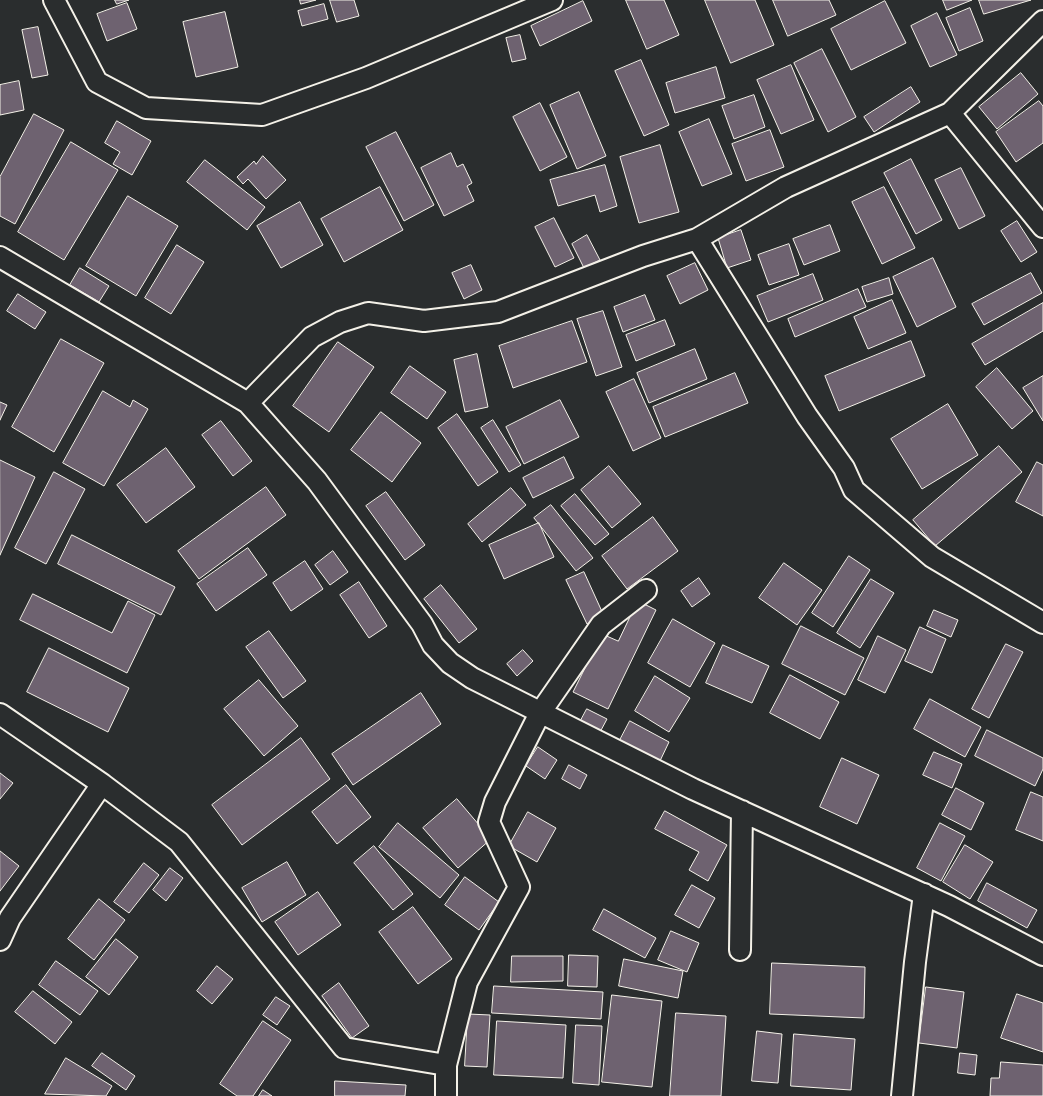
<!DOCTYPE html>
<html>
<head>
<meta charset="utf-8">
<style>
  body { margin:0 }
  canvas { display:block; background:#2a2d2e }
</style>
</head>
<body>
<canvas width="1043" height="1096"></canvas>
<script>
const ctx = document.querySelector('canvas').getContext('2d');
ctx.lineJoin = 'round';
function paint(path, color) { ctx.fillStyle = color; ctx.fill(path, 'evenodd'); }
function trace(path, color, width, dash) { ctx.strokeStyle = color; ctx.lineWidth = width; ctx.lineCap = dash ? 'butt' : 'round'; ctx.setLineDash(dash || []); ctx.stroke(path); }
const building = new Path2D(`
  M115 0H129L117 4Z
  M300 0H316L301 4Z
  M330 0H354L359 16 337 22Z
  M626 0H664L679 35 647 49Z
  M705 0H755L774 45 731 63Z
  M773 0H829L836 15 788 36Z
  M943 0H972L947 10Z
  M979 0H1031L984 14Z
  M583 1 592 21 540 46 531 26Z
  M885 1 906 43 851 70 831 29Z
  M127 3 137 29 107 41 97 14Z
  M324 4 328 19 302 26 298 11Z
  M970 8 983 41 959 51 946 18Z
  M225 12 238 67 196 77 183 22Z
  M937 13 957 55 930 67 911 26Z
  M38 27 48 75 32 78 22 30Z
  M520 35 526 59 512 62 506 38Z
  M822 49 856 117 828 132 794 63Z
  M641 60 669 125 644 136 615 71Z
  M791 65 814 120 781 134 757 80Z
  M716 67 725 98 675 113 666 83Z
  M1021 73 1038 94 997 129 979 107Z
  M19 81 24 110 0 115V85Z
  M911 87 920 102 874 132 864 117Z
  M579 92 606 156 577 169 550 105Z
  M754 95 765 127 734 139 722 106Z
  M1039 101 1043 106V143L1016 162 996 132Z
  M540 103 567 157 540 171 513 117Z
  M34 114 64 130 15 224 0 216V177Z
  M709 119 732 174 702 186 679 132Z
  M117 121 151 141 132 175 113 164 120 152 105 143Z
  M770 130 784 167 746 181 732 144Z
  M396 132 434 205 404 221 366 147Z
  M71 142 118 170 64 260 18 232Z
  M660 145 679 212 639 223 620 157Z
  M451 153 457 167 463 164 472 183 467 186 474 201 444 216 421 168Z
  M263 156 286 180 266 199 248 179 243 184 237 177 254 161 256 164Z
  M911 159 942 220 916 234 884 173Z
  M205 160 265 207 247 230 187 182Z
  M605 165 617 206 600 212 595 195 558 206 550 180Z
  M961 168 985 216 959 229 935 180Z
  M380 187 403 230 344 262 321 219Z
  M884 187 915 248 882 264 852 202Z
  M128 196 178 226 136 296 86 266Z
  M300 202 323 245 281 268 257 226Z
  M554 218 574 258 555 267 535 227Z
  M1017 221 1037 252 1021 262 1001 231Z
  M830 225 840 251 804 265 793 239Z
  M741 230 751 260 727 268 718 238Z
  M587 235 600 260 584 268 572 244Z
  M789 244 799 275 769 285 758 255Z
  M177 245 204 262 171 314 145 298Z
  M933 258 956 307 917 327 893 277Z
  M695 263 708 290 680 304 667 276Z
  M471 265 482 290 464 299 452 273Z
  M80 268 109 286 99 302 70 285Z
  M1031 273 1042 293 984 325 972 304Z
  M813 274 823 300 768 322 757 296Z
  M889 278 893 294 867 302 862 287Z
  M858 289 866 307 795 337 788 319Z
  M18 294 46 312 35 329 7 311Z
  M645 295 655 320 623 332 614 307Z
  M892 300 906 333 868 349 854 317Z
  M1043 303V331L985 365 972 344Z
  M603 311 622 367 596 376 577 319Z
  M665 320 675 345 636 361 626 335Z
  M572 321 587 362 513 388 499 346Z
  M61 339 104 363 54 452 12 427Z
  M911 341 925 376 839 411 825 376Z
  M338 342 374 367 329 432 293 406Z
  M695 349 707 379 649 403 637 373Z
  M477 354 488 407 465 412 454 360Z
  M410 366 446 392 427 419 391 393Z
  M997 368 1033 411 1012 429 976 387Z
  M735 373 748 403 665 437 653 407Z
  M1043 376V421L1023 388Z
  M634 379 661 438 633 451 606 392Z
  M103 391 130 407 133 400 148 409 104 486 63 463Z
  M560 400 579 437 524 464 506 427Z
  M0 402 7 405 0 420Z
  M948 404 978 455 922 489 891 439Z
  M381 412 421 443 392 482 351 450Z
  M457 414 498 472 478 486 438 428Z
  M493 420 521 465 509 472 481 428Z
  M221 421 252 461 233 476 202 435Z
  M999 446 1022 472 935 546 913 520Z
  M166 448 195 487 146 523 117 485Z
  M564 457 574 478 533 498 523 478Z
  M0 460 35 477 0 555Z
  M1037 462 1043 465V516L1016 502Z
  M609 466 641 504 612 528 581 490Z
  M54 472 85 489 46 564 15 548Z
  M266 487 286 515 199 579 178 551Z
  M511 488 526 505 482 542 468 524Z
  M386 492 425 545 405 560 366 506Z
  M575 494 609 534 595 545 561 506Z
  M551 505 593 558 576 571 534 518Z
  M653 517 678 551 627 589 602 556Z
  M539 523 554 557 504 579 489 545Z
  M72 535 175 587 161 615 58 564Z
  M248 548 267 575 216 611 197 584Z
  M333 551 348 572 330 585 315 565Z
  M849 556 870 570 833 627 812 613Z
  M305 561 323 589 291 611 273 583Z
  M784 563 822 590 797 625 759 598Z
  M584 572 604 616 587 624 566 580Z
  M699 578 710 594 692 607 681 591Z
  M871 579 894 593 860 648 837 633Z
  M359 582 387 626 369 638 340 595Z
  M441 585 477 629 459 643 424 599Z
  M33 594 112 633 128 601 155 615 127 673 20 620Z
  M638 601 656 610 608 709 573 692 602 634 618 641Z
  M934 610 958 620 951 637 927 626Z
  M673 619 715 643 690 687 648 663Z
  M801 626 864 658 845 695 782 664Z
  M920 627 946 639 932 673 905 661Z
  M269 631 306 681 283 698 246 647Z
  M878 636 906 650 885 693 858 680Z
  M1006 644 1023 652 989 718 972 709Z
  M723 645 769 666 752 703 706 683Z
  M49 648 129 688 108 732 27 692Z
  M523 650 533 661 517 676 507 664Z
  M790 675 839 702 820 739 770 713Z
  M655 676 690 698 669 732 635 711Z
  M259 680 298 726 264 756 224 709Z
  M421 693 441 724 353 785 332 754Z
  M930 699 981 727 965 757 914 729Z
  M587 709 607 719 599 734 579 724Z
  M630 721 669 742 659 763 619 742Z
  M987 730 1043 758V769L1035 786 975 756Z
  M301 738 330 779 242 845 212 805Z
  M538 747 557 760 545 779 526 766Z
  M934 752 962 764 952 788 923 775Z
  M842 758 879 775 857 824 820 807Z
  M569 765 587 775 580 789 562 779Z
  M0 773 13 783 0 799Z
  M346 785 371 817 337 844 312 812Z
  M956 788 984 803 971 830 942 815Z
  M1031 792 1043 797V841L1016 830Z
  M457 799 491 839 458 868 423 828Z
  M665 811 727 845 708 881 689 870 699 852 655 829Z
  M528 812 556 828 537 862 509 846Z
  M398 823 459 875 440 898 379 847Z
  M940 823 965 836 941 881 917 868Z
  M965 845 993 862 970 899 943 882Z
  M374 846 413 894 393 910 354 863Z
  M0 851 19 866 0 891Z
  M287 862 306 895 262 922 242 888Z
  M144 863 159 875 129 913 114 902Z
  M170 868 183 878 166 901 153 890Z
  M465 877 499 902 479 930 445 905Z
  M987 883 1037 910 1027 928 978 901Z
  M692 885 715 898 699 928 675 915Z
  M318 892 341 925 298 955 275 922Z
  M99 899 125 920 94 960 68 939Z
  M413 907 452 959 418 984 379 932Z
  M604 909 656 938 645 958 593 930Z
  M671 931 699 943 687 972 658 960Z
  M116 939 138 957 109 995 86 977Z
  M569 955 598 956 597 987 568 986Z
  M512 956H563V981L511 982Z
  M624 959 683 971 678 998 619 986Z
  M56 961 98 991 80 1015 39 985Z
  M772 963 865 967 864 1018 770 1014Z
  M217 966 233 979 212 1004 197 991Z
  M339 983 369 1026 352 1038 322 996Z
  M494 986 603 992 601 1019 492 1013Z
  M926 987 964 992 957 1048 919 1043Z
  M33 991 72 1022 55 1044 15 1012Z
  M1017 994 1043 1003V1052L1001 1038Z
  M612 995 662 1001 652 1087 602 1082Z
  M276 997 290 1006 277 1025 263 1015Z
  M676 1013 726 1016 721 1096H670Z
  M468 1014 490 1015 487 1067 465 1066Z
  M263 1021 291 1040 253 1096H237L220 1084Z
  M497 1021 566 1025 563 1078 494 1075Z
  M576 1025 602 1026 599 1085 573 1083Z
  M757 1031 782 1034 778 1083 752 1081Z
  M794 1034 855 1039 851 1090 791 1086Z
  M102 1053 135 1076 126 1090 92 1066Z
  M960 1053 977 1055 975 1075 958 1073Z
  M66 1058 112 1086 106 1096 45 1094Z
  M1001 1062 1043 1065V1096H990L991 1078H999Z
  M335 1081 406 1085 405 1096H335Z
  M263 1090 272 1096H259Z`);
paint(building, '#6e6270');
trace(building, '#f4f1e8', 1);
const minor = new Path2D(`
  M54 0 97 82 146 108 262 115 366 78 552 0
  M950 113 1043 227
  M697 239 807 416 844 468 854 490 932 557 1043 623
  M0 257 248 403 317 481 422 624 433 645 450 663 472 678 693 789 949 906 1043 955
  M248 403 312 337 340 322 368 313 424 321 498 312 643 256 697 239 786 187 950 113 1043 21
  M0 714 102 784 179 842 344 1048 446 1065
  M0 940 10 918 102 784
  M740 950 742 811
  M446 1096V1065L467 982 519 887 489 822 495 802 540 713 601 625 646 590
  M902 1096 915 962 924 894`);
trace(minor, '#f4f1e8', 24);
trace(minor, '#2a2d2e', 20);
</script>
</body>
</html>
